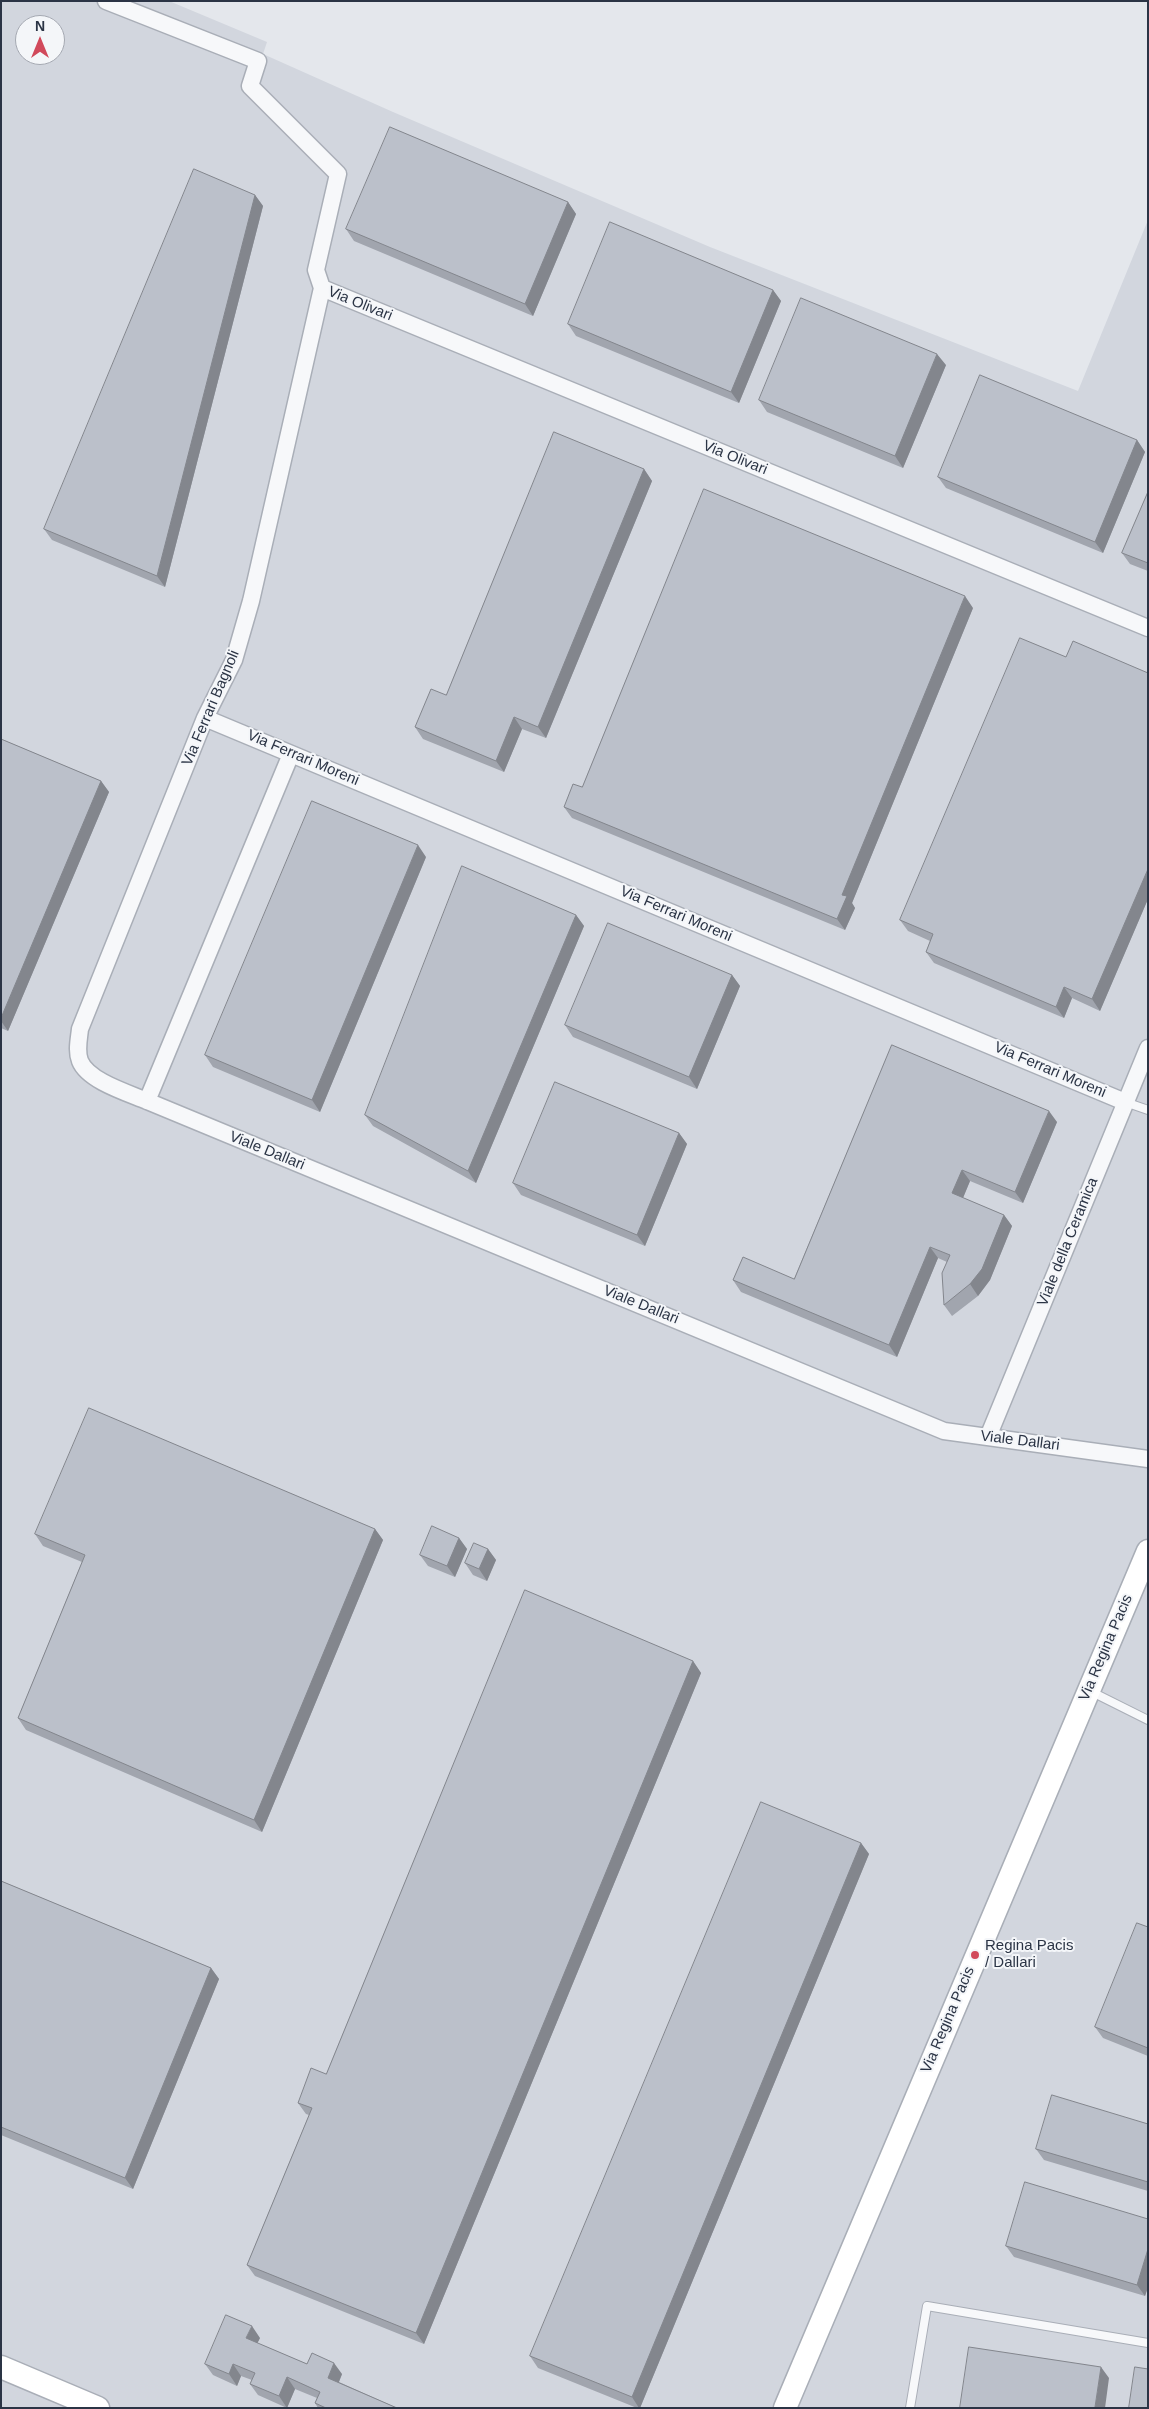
<!DOCTYPE html>
<html>
<head>
<meta charset="utf-8">
<style>
  body { margin:0 }
  #map { position:relative; width:1149px; height:2409px; overflow:hidden; background:#e4e7ec; font-family:Arial,sans-serif }
  canvas { display:block }
  .frame { position:absolute; inset:0; border:2px solid #2b3445; pointer-events:none }
  .north { position:absolute; left:15px; top:15px; width:50px; height:50px; box-sizing:border-box; background:#f4f6f9; border:1px solid #a4a8b1; border-radius:50%; rotate:0deg; font-size:14px; font-weight:700; line-height:20px; text-align:center; color:#2b3445 }
  .north::after { content:''; display:block; margin:auto; width:18px; height:22px; background:#d1495b; clip-path:polygon(50% 0,100% 100%,50% 72%,0 100%) }
</style>
</head>
<body>
<div id="map">
<canvas width="1149" height="2409"></canvas>
<div class="frame"></div>
<div class="north">N</div>
</div>
<script>
const ctx = document.querySelector('canvas').getContext('2d');
ctx.lineJoin = 'round';
function paint(path, color) { ctx.fillStyle = color; ctx.fill(path, 'evenodd'); }
function trace(path, color, width, dash) { ctx.strokeStyle = color; ctx.lineWidth = width; ctx.lineCap = dash ? 'butt' : 'round'; ctx.setLineDash(dash || []); ctx.stroke(path); }
function write(font, color, halo, rows, align = 'center') {
  ctx.font = font + ' Arial,sans-serif'; ctx.lineWidth = 4; ctx.setLineDash([]); ctx.textBaseline = 'middle'; ctx.strokeStyle = halo; ctx.fillStyle = color; for (const [text, x, y, turn = 0] of rows) {
    ctx.save(); ctx.translate(x, y); ctx.rotate((+turn || 0) * Math.PI / 180); ctx.textAlign = isNaN(turn) ? turn : align; if (halo) ctx.strokeText(text, 0, 0); ctx.fillText(text, 0, 0); ctx.restore();
  }
}
paint(new Path2D(`
  M1 1H169L267 42 263 54 393 112 710 247 1078 391 1148 220V2408H1ZM25 25H55V55H25Z`), '#d2d6de');
const lane = new Path2D(`
  M1125 1102 1148 1110
  M1090 1691 1148 1720
  M910 2408 927 2306 1148 2343`);
const street = new Path2D(`
  M106 1 258 61 250 86 338 174 316 270 322 288 251 601 234 660 205 718 80 1029C79 1039 76 1051 80 1061 88 1081 128 1093 147 1101L944 1431 1148 1459
  M322 288 1148 628
  M205 718 1125 1102
  M147 1101 291 754
  M988 1437 1148 1048`);
const secondary = new Path2D(`
  M1 2367 98 2408
  M785 2408 1148 1551`);
trace(lane, '#a9aeb7', 10);
trace(street, '#a9aeb7', 19);
trace(secondary, '#a9aeb7', 25);
trace(lane, '#f7f8fa', 8);
trace(street, '#f7f8fa', 16);
trace(secondary, '#fff', 22);
paint(new Path2D(`
  M255 195 263 206 165 587 52 540 44 529Z
  M568 202 576 214 533 316 354 241 346 229Z
  M773 290 781 301 739 403 576 336 568 324Z
  M946 365 903 468 767 412 759 400Z
  M1137 440 1145 452 1103 553 946 488 938 477Z
  M644 469 652 481 546 738 522 729 504 772 423 739 415 727 446 695Z
  M1148 492V571L1130 564 1122 553Z
  M973 608 852 903 855 908 845 930 572 818 564 807 582 787Z
  M1066 657 1148 673V899L1100 1011 1072 998 1064 1018 934 963 926 952 930 941 908 931 900 920Z
  M1 739 101 781 109 792 8 1031 1 1028Z
  M426 857 320 1112 213 1067 205 1055Z
  M576 915 584 926 476 1183 373 1126 365 1115Z
  M732 975 740 986 697 1089 573 1037 565 1025Z
  M892 1045 1057 1122 1023 1203 970 1181 963 1198 1004 1215 1012 1226 990 1280 978 1296 952 1316 944 1305 947 1262 938 1258 897 1357 741 1292 733 1280 794 1279Z
  M679 1133 687 1144 645 1246 521 1195 513 1183Z
  M375 1529 383 1540 262 1832 26 1730 18 1718 82 1562 43 1546 35 1534Z
  M459 1538 467 1549 455 1577 428 1566 420 1555Z
  M488 1549 496 1560 487 1581 473 1575 465 1563Z
  M693 1661 701 1673 424 2344 255 2276 247 2265 309 2115 306 2114 298 2103 326 2074Z
  M861 1843 869 1854 640 2408H637L538 2368 530 2356Z
  M1 1881 211 1968 219 1979 133 2189 1 2135Z
  M1148 1927V2056L1103 2038 1095 2027Z
  M1148 2124V2191L1044 2160 1036 2149Z
  M1148 2219V2287L1145 2296 1014 2257 1006 2246Z
  M260 2338 257 2343 307 2364 342 2374 339 2382 397 2408H318L315 2403 317 2398 295 2389 287 2408 258 2395 250 2384 252 2380 241 2376 237 2386 213 2375 205 2364Z`), '#a1a5ae');
paint(new Path2D(`
  M255 195 263 206 165 587 157 576Z
  M568 202 576 214 533 316 525 304Z
  M773 290 781 301 739 403 731 392Z
  M937 354 946 365 903 468 895 456Z
  M1137 440 1145 452 1103 553 1095 542Z
  M644 469 652 481 546 738 538 727Z
  M965 596 973 608 852 903 855 908 845 930 837 919 842 895Z
  M514 717 522 729 504 772 496 761Z
  M101 781 109 792 8 1031 1 1021V1018Z
  M418 845 426 857 320 1112 312 1100Z
  M1148 869V899L1100 1011 1092 999Z
  M576 915 584 926 476 1183 468 1171Z
  M732 975 740 986 697 1089 689 1077Z
  M1064 987 1072 998 1064 1018 1056 1007Z
  M1049 1111 1057 1122 1023 1203 1015 1192Z
  M679 1133 687 1144 645 1246 637 1235Z
  M962 1170 970 1181 960 1205 952 1193Z
  M1004 1215 1012 1226 990 1280 978 1296 970 1284Z
  M930 1247 938 1258 897 1357 889 1345Z
  M375 1529 383 1540 262 1832 254 1820Z
  M459 1538 467 1549 455 1577 447 1566Z
  M488 1549 496 1560 487 1581 479 1569Z
  M693 1661 701 1673 424 2344 416 2333Z
  M861 1843 869 1854 640 2408H639L632 2397Z
  M211 1968 219 1979 133 2189 125 2178Z
  M1148 2249V2287L1145 2296 1137 2285Z
  M252 2326 260 2338 254 2350 246 2338Z
  M334 2363 342 2374 336 2389 328 2378Z
  M233 2364 241 2376 237 2386 229 2374Z
  M1101 2367 1109 2378 1105 2408H1096L1095 2407Z
  M287 2377 295 2389 287 2408 279 2396Z`), '#83868d');
const building = new Path2D(`
  M390 127 568 202 525 304 346 229Z
  M194 169 255 195 157 576 44 529Z
  M610 222 773 290 731 392 568 324Z
  M801 298 937 354 895 456 759 400Z
  M980 375 1137 440 1095 542 938 477Z
  M554 432 644 469 538 727 514 717 496 761 415 727 431 689 446 695Z
  M704 489 965 596 842 895 847 896 837 919 564 807 573 784 582 787Z
  M1148 492V563L1122 553Z
  M1020 638 1066 657 1073 641 1148 673V869L1092 999 1064 987 1056 1007 926 952 933 934 900 920Z
  M1 739 101 781 1 1018Z
  M312 801 418 845 312 1100 205 1055Z
  M462 866 576 915 468 1171 365 1115Z
  M608 923 732 975 689 1077 565 1025Z
  M892 1045 1049 1111 1015 1192 962 1170 952 1193 1004 1215 982 1269 970 1284 944 1305 942 1273 950 1255 930 1247 889 1345 733 1280 743 1257 794 1279Z
  M555 1082 679 1133 637 1235 513 1183Z
  M89 1408 375 1529 254 1820 18 1718 85 1555 35 1534Z
  M432 1526 459 1538 447 1566 420 1555Z
  M474 1543 488 1549 479 1569 465 1563Z
  M525 1590 693 1661 416 2333 247 2265 312 2108 298 2103 311 2068 326 2074Z
  M761 1802 861 1843 632 2397 530 2356Z
  M1 1881 211 1968 125 2178 1 2127Z
  M1137 1923 1148 1927V2048L1095 2027Z
  M1052 2095 1148 2124V2182L1036 2149Z
  M1025 2182 1148 2219V2249L1137 2285 1006 2246Z
  M226 2315 252 2326 246 2338 307 2364 312 2353 334 2363 328 2378 397 2408H326L315 2403 320 2392 287 2377 279 2396 250 2384 255 2373 233 2364 229 2374 205 2364Z
  M969 2347 1101 2367 1095 2407 1102 2408H960Z
  M1135 2367 1148 2369V2408H1129Z`);
paint(building, '#bbc0ca');
trace(building, '#83868d', 1);
for (const [x, y, r, color] of [
  [975,1955,5,"#d1495b"]
]) { const dot = new Path2D(); dot.arc(x, y, r, 0, 2 * Math.PI); ctx.fillStyle = color; ctx.fill(dot); trace(dot, '#f4f6f9', 2); }
write('15px', '#2b3445', '#f4f6f9', [
  ["Via Olivari",360,304,22],
  ["Via Olivari",735,458,22],
  ["Via Ferrari Bagnoli",211,708,-67],
  ["Via Ferrari Moreni",303,758,23],
  ["Via Ferrari Moreni",676,914,23],
  ["Via Ferrari Moreni",1050,1070,23],
  ["Viale Dallari",267,1151,22],
  ["Viale della Ceramica",1068,1242,-68],
  ["Viale Dallari",641,1305,22],
  ["Viale Dallari",1020,1441,7],
  ["Via Regina Pacis",1106,1648,-67],
  ["Via Regina Pacis",948,2020,-67]
]);
write('15px', '#2b3445', '#f4f6f9', [
  ["Regina Pacis",985,1946],
  ["/ Dallari",985,1963]
], 'left');
</script>
</body>
</html>
